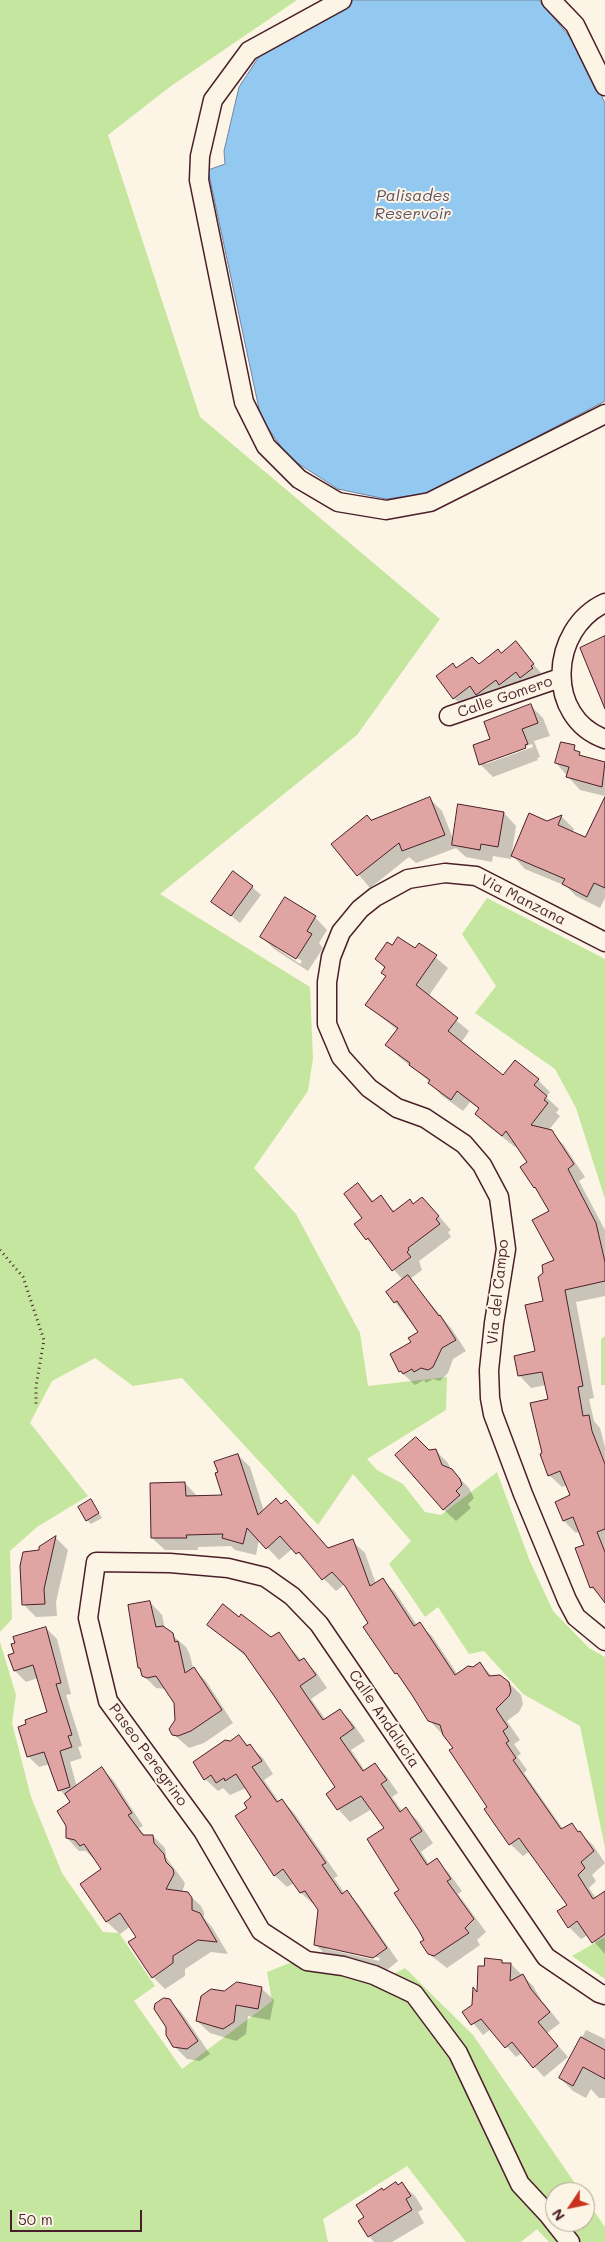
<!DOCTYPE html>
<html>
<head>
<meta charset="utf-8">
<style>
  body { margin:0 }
  #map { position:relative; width:605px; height:2242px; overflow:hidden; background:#fcf5e5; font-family:Mali,sans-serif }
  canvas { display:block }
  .north { position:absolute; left:545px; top:2182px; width:50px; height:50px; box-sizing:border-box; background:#fcf5e5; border:1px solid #b59f9b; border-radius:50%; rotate:236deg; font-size:14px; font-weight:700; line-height:20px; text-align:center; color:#4a1f2b }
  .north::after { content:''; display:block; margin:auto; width:18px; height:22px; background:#c8321e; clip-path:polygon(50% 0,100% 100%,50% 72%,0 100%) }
  .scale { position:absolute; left:10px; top:2210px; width:132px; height:22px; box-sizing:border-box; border:2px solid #4a1f2b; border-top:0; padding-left:6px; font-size:15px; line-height:18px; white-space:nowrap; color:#4a1f2b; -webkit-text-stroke:4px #fcf5e5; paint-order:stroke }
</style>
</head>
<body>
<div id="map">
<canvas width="605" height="2242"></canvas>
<div class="north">N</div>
<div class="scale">50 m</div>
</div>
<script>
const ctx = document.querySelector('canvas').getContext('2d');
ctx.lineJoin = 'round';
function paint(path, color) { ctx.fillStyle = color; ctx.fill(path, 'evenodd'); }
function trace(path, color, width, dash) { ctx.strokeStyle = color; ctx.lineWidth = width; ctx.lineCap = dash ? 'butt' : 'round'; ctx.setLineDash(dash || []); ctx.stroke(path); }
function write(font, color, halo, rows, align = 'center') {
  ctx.font = font + ' Mali,sans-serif'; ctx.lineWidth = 4; ctx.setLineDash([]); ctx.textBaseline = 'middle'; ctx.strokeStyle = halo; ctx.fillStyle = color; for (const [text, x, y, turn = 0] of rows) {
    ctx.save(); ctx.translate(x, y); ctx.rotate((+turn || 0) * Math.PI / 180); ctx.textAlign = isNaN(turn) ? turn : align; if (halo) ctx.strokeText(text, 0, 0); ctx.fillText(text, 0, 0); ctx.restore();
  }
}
paint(new Path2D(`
  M0 0H297L171 86 108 135 200 417 440 619 357 735 160 894 310 987 313 1058 308 1091 254 1168 296 1214 360 1333 368 1386 447 1377 446 1410 367 1459 377 1470 403 1484 425 1512 441 1515 497 1472 529 1559 553 1611 589 1648 605 1657V1848L580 1726 523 1694 484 1651 469 1654 438 1607 425 1617 389 1564 411 1541 353 1474 318 1525 182 1378 133 1386 95 1358 52 1381 30 1423 88 1496 37 1527 10 1551 12 1619 0 1632Z
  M487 898 605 959V1199L576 1108 555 1069 475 1013 496 986 462 934Z
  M605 1336V1385H601V1339Z
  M0 1642 16 1695 12 1723 31 1797 62 1873 103 1932 119 1933 155 1986 134 2001 182 2069 272 2001 267 1972 292 1962 376 1983 405 1968 473 2035 581 2192H555V2222H585V2198L605 2227V2242H549L537 2229 521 2242H466L407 2166 323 2219 328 2242H0Z
  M605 1937V1979L572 1956Z`), '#c5e69e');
const water = new Path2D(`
  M354 0H539L578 47 605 103V401L429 493 386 499 338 489 288 457 261 418 208 170 225 164 224 151 239 87 264 49Z`);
paint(water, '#93c8f1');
trace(water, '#7684a2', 1);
paint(new Path2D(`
  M516 643 541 673 539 675 540 677 529 686 524 680 509 693 486 702 478 695 462 706 454 698 457 669 478 665 501 654Z
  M531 706 543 718 550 736 534 741 540 757 537 758 538 760 493 777 480 764 492 740ZM532 744 533 747 486 764V761Z
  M579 753 583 757 605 763V796L580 790 556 763Z
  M430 799 442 811 454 841 504 813 516 826 511 859 493 856 492 862 466 857 456 848 416 863 409 857 370 888 333 844 371 821Z
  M605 812V898L600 908 576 896 566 886 525 869 513 856 547 823 562 817 574 829 572 833 586 838Z
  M252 887 261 895 240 923 213 901Z
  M315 917 327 930 319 943 323 948 308 971 274 949 262 937ZM275 944 302 961 300 964 275 947Z
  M420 944 448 968 428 997 469 1031 461 1043 503 1077 538 1080 550 1092 546 1097 559 1109 556 1113 560 1116 548 1131 563 1144 585 1177 579 1181 605 1230V1296L576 1302 594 1398 589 1399 594 1421 600 1428 605 1447V1601L591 1587 586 1545 580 1531 576 1533 564 1521 557 1502 572 1496 567 1485 562 1487 549 1475 543 1454 549 1400 546 1385 531 1388 519 1375 536 1352 545 1302 555 1261 550 1212 535 1187 528 1163 517 1145 515 1147 488 1126 476 1114 480 1110 470 1102 463 1111 441 1095 430 1082 399 1057 387 1045 397 1030 367 1005 387 977 386 969 376 959 392 947 416 950Z
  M358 1184 374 1202 381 1197 395 1212 424 1199 451 1230 448 1232 451 1237 419 1261 422 1270 410 1279 451 1328 466 1351 453 1359 448 1373 440 1381 433 1379 426 1383 424 1380 415 1385 400 1371 419 1333 387 1292 403 1280 367 1239Z
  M416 1438 430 1451H436L448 1463 451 1470 469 1488 474 1498 468 1504 471 1508 456 1521 443 1509Z
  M238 1455 250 1467 264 1511 281 1505 286 1501 329 1549 352 1541 365 1553 376 1584 382 1579 395 1592 417 1625 419 1624 432 1636 458 1675 480 1664 493 1677 504 1678 521 1695 523 1704 519 1712 507 1721 520 1740 514 1744 521 1754 517 1756 527 1770 524 1773 563 1829 571 1825 593 1845 605 1863 592 1875 596 1881 589 1888 596 1898 605 1893V1954L588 1935 581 1939 569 1927 568 1905 530 1851 523 1856 510 1844 455 1748 429 1720 365 1627 370 1624 345 1584 336 1591 293 1548 279 1560 259 1539 256 1555 235 1550 231 1546 198 1547V1550H165L152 1538 185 1483 197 1496H224Z
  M91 1501 102 1518 91 1524 87 1520Z
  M56 1538 68 1550 56 1602 57 1616 36 1617 23 1604 40 1548Z
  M150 1602 162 1615 165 1629 186 1647 190 1655 193 1668 206 1681 233 1723 204 1743 189 1748 173 1734 177 1720 175 1703 166 1689 156 1688 143 1675 139 1668Z
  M240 1618 271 1638 278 1633 302 1661 304 1660 316 1672 327 1688 311 1699 326 1720 340 1710 352 1722 365 1741 351 1750 365 1771 375 1765 387 1777 398 1793 392 1797 402 1811 406 1809 418 1821 433 1843 421 1852 429 1864 436 1860 448 1872 462 1891 458 1894 486 1932 477 1940 480 1945 447 1968 429 1954 401 1890 385 1829 372 1809 350 1822 338 1809 327 1794 337 1787 249 1659 209 1625Z
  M46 1628 57 1639 71 1694 66 1695 82 1746 78 1747 82 1758 70 1762 77 1787 102 1768 114 1781 143 1826 139 1828 145 1836H153L165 1848 166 1857 185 1883 182 1893 188 1894 201 1906 204 1912V1918L212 1927 228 1954 211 1952 185 1969V1976L165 1989 153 1977 138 1937 131 1926 120 1934 107 1922 81 1884 103 1869 95 1857 93 1858 86 1851H79L67 1838 72 1803 60 1790 50 1764 39 1767 28 1756 49 1712 38 1678 26 1682 15 1671 16 1654Z
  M239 1737 263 1758 273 1774 264 1780 279 1802 282 1800 294 1813 338 1876 334 1878 345 1894 347 1892 359 1905 398 1961 387 1970 328 1957 315 1944 319 1909 301 1893 294 1883 287 1887 274 1875 249 1808 253 1798 246 1788 230 1795 223 1788 218 1791 205 1779 230 1743ZM327 1947 380 1958 379 1961 327 1949Z
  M501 1961 505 1964H511L533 1986 542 2001 560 2023 547 2033 568 2057 544 2077 522 2053 516 2057 491 2029 483 2035 464 2012 473 2005 486 1968Z
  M261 1988 274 2000 270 2020 248 2016 246 2034 236 2041 210 2033 197 2021 224 1992Z
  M169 2000 182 2013 210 2054 200 2061 187 2059 174 2046Z
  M586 2030 605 2039V2098H599L591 2089 586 2098 573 2091 560 2078Z
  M402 2184 415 2196 423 2209 418 2212 424 2223 392 2242H374L369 2236 366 2217 384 2191Z`), '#0003');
const building = new Path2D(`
  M605 636V709L580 648Z
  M516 641 534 664 531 666 533 668 520 678 516 672 499 685 496 680 476 695 470 686 453 699 436 676 453 663 456 668 472 657 479 664 498 649 501 653Z
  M531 704 538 723 522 729 528 744 525 745 526 748 479 765 473 745 490 739 484 722Z
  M561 742 575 745 574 750 580 752 579 755 605 762 602 787 566 777 569 767 555 763Z
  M430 797 445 835 402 851 399 843 357 876 331 844 367 815 371 820Z
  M605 797V888L594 883 587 897 562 884 565 879 511 856 529 813 547 821 562 815 558 825 585 837Z
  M458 804 504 812 498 847 481 844 480 850 452 845Z
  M233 871 253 886 231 916 211 902Z
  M285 897 316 916 307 931 312 934 296 959 260 937Z
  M398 937 415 948 419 943 437 955 416 985 458 1018 448 1031 503 1075 515 1060 539 1079 534 1085 547 1096 544 1100 548 1103 531 1125 552 1130 555 1135 574 1164 568 1169 596 1223 605 1262V1281L565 1290 583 1386 578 1387 583 1416 589 1415 592 1431 605 1464V1529L597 1532 605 1552V1603L593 1587 590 1588 575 1548 584 1545 573 1517 563 1521 555 1502 570 1495 560 1471 548 1476 540 1454 542 1453 530 1403 548 1399 542 1372 518 1376 514 1356 535 1351 525 1305 543 1301 538 1277 543 1273 542 1265 554 1260 532 1220 549 1211 535 1187 534 1188 520 1167 527 1162 506 1131 502 1136 475 1114 479 1108 457 1091 451 1100 428 1083 430 1080 409 1065 410 1063 385 1045 398 1028 365 1005 386 976 381 973 385 967 375 959 387 942 392 945Z
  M358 1183 372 1202 381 1195 393 1212 410 1199 413 1204 422 1197 439 1216 436 1219 440 1224 408 1248 409 1250 407 1252 411 1257 392 1271 368 1238 366 1240 354 1224 362 1218 344 1194Z
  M408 1275 439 1316 440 1315 456 1340 442 1348 433 1367 428 1370 421 1368 414 1372 412 1369 403 1374 401 1371 399 1372 390 1354 411 1342 408 1338 418 1332 397 1301 394 1303 386 1292Z
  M416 1437 429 1450 436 1449 442 1465 452 1469 460 1479 462 1485 456 1491 460 1495 443 1510 395 1455Z
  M238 1454 258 1515 276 1498 281 1504 286 1500 328 1548 353 1539 370 1586 383 1578 414 1626 420 1622 455 1675 468 1666 473 1667 480 1662 489 1676 500 1675 509 1682 511 1691 509 1696 496 1709 508 1727 503 1731 509 1741 506 1743 516 1758 513 1760 561 1829 572 1823 578 1832 580 1831 594 1851 581 1862 585 1868 578 1875 593 1899 605 1891V1934L592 1943 577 1921 568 1928 557 1911 567 1905 519 1838 509 1845 484 1809 487 1807 449 1750 453 1748 443 1735 440 1725 428 1721 412 1695 397 1673 395 1674 363 1627 368 1623 345 1586 332 1572 322 1580 299 1552 296 1554 280 1536 266 1549 247 1528 243 1544 222 1538 223 1534 186 1535 187 1538H151L150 1483 185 1482 186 1496 222 1495 215 1473 218 1472 214 1462Z
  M91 1499 99 1513 86 1521 78 1507Z
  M56 1536 44 1589 45 1604 22 1605 20 1566 23 1552 39 1550V1547Z
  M150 1601 156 1627 163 1626 173 1633 175 1642 178 1641 185 1673 194 1667 222 1710 191 1731 178 1736 172 1735 169 1729 175 1720 174 1703 156 1676 147 1678 142 1676 140 1668H138L128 1605Z
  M223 1604 239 1617 241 1614 271 1637 279 1632 299 1661 304 1658 316 1675 300 1686 323 1720 340 1709 354 1728 340 1738 363 1771 375 1763 387 1780 381 1784 400 1812 406 1807 422 1831 410 1839 427 1865 437 1858 451 1879 447 1881 474 1919 465 1928 469 1933 434 1956 428 1954 420 1942 424 1940 419 1931 394 1893 399 1890 367 1839 384 1828 361 1796 337 1810 326 1794 335 1787 277 1700 244 1653 207 1625Z
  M46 1627 61 1683 56 1684 72 1735 68 1736 72 1747 60 1751 70 1787 58 1791 44 1752 27 1757 18 1727 26 1724 25 1720 47 1712 33 1665 14 1671 8 1655 14 1653 11 1644 15 1643 13 1637Z
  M239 1735 247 1746 250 1744 262 1761 252 1767 277 1802 282 1799 326 1863 322 1865 342 1894 347 1890 387 1948 373 1958 314 1945 318 1910 305 1891 300 1893 283 1869 274 1876 235 1816 247 1808 244 1803 251 1797 236 1774 225 1781 224 1778 216 1783 211 1775 204 1780 193 1762 225 1740 230 1741Z
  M102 1767 132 1813 128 1815 143 1835H153L154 1843 164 1854 166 1862 173 1869 174 1874 166 1889 188 1892 192 1898V1910L200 1913 217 1942 198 1940 173 1956V1963L152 1978 128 1942 136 1937 120 1913 106 1922 80 1884 101 1869 84 1844 80 1846 75 1840 66 1838V1826L57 1811 70 1802 65 1794Z
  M485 1958 502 1960V1963H511L510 1981 523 1974 531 1989 550 2012 538 2022 558 2046 533 2068 512 2042 505 2048 481 2019 471 2025 462 2012 472 2005 473 1987 477 1992 478 1966H484Z
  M237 1982 262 1987 258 2009 236 2005 234 2022 223 2029 196 2021 201 1996 211 1989 224 1991Z
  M164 1998 170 1999 198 2041 187 2049 173 2047 166 2035V2027L154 2009 155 2004Z
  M581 2037 605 2050V2079L583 2067 573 2086 559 2078Z
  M396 2182 398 2185 402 2182 411 2196 406 2199 412 2210 368 2237 358 2221 364 2217 356 2205 382 2188 383 2190Z`);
paint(building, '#e0a5a3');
trace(building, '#4a1f2b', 1);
const minor = new Path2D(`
  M342 0 249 51 213 100 200 156 199 180 244 402 266 446 299 479 338 502 386 510 430 502 605 414
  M551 0 575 25 605 86
  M605 603C549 629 545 718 605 739
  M449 716 560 678
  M605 942 476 876 445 873 408 879 375 897 360 909 341 932 331 957 327 982V1024L341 1057 369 1088 397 1108 425 1118 464 1144 482 1165 499 1197 506 1249 494 1323 489 1370 490 1398 493 1414 523 1494 567 1600 576 1617 605 1641
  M570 2242 547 2213 520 2184 458 2053 414 1994 374 1975 343 1966 307 1961 261 1931 203 1831 108 1701 88 1618 96 1562 170 1563 228 1568 265 1577 292 1596 319 1624 546 1957 599 1993 605 1995`);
trace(minor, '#4a1f2b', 21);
trace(new Path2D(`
  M0 1250 23 1277 44 1340 36 1386V1405`), '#4a1f2b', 3, [1, 4]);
trace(minor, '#fcf5e5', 18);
write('15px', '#4a1f2b', '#fcf5e5', [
  ["Calle Gomero",505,697,-19],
  ["Via Manzana",523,900,27],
  ["Via del Campo",498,1292,-84],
  ["Calle Andalucia",384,1719,56],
  ["Paseo Peregrino",148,1755,54]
]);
write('italic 16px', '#605266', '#fcf5e5', [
  ["Palisades",413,196],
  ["Reservoir",413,214]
]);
</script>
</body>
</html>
